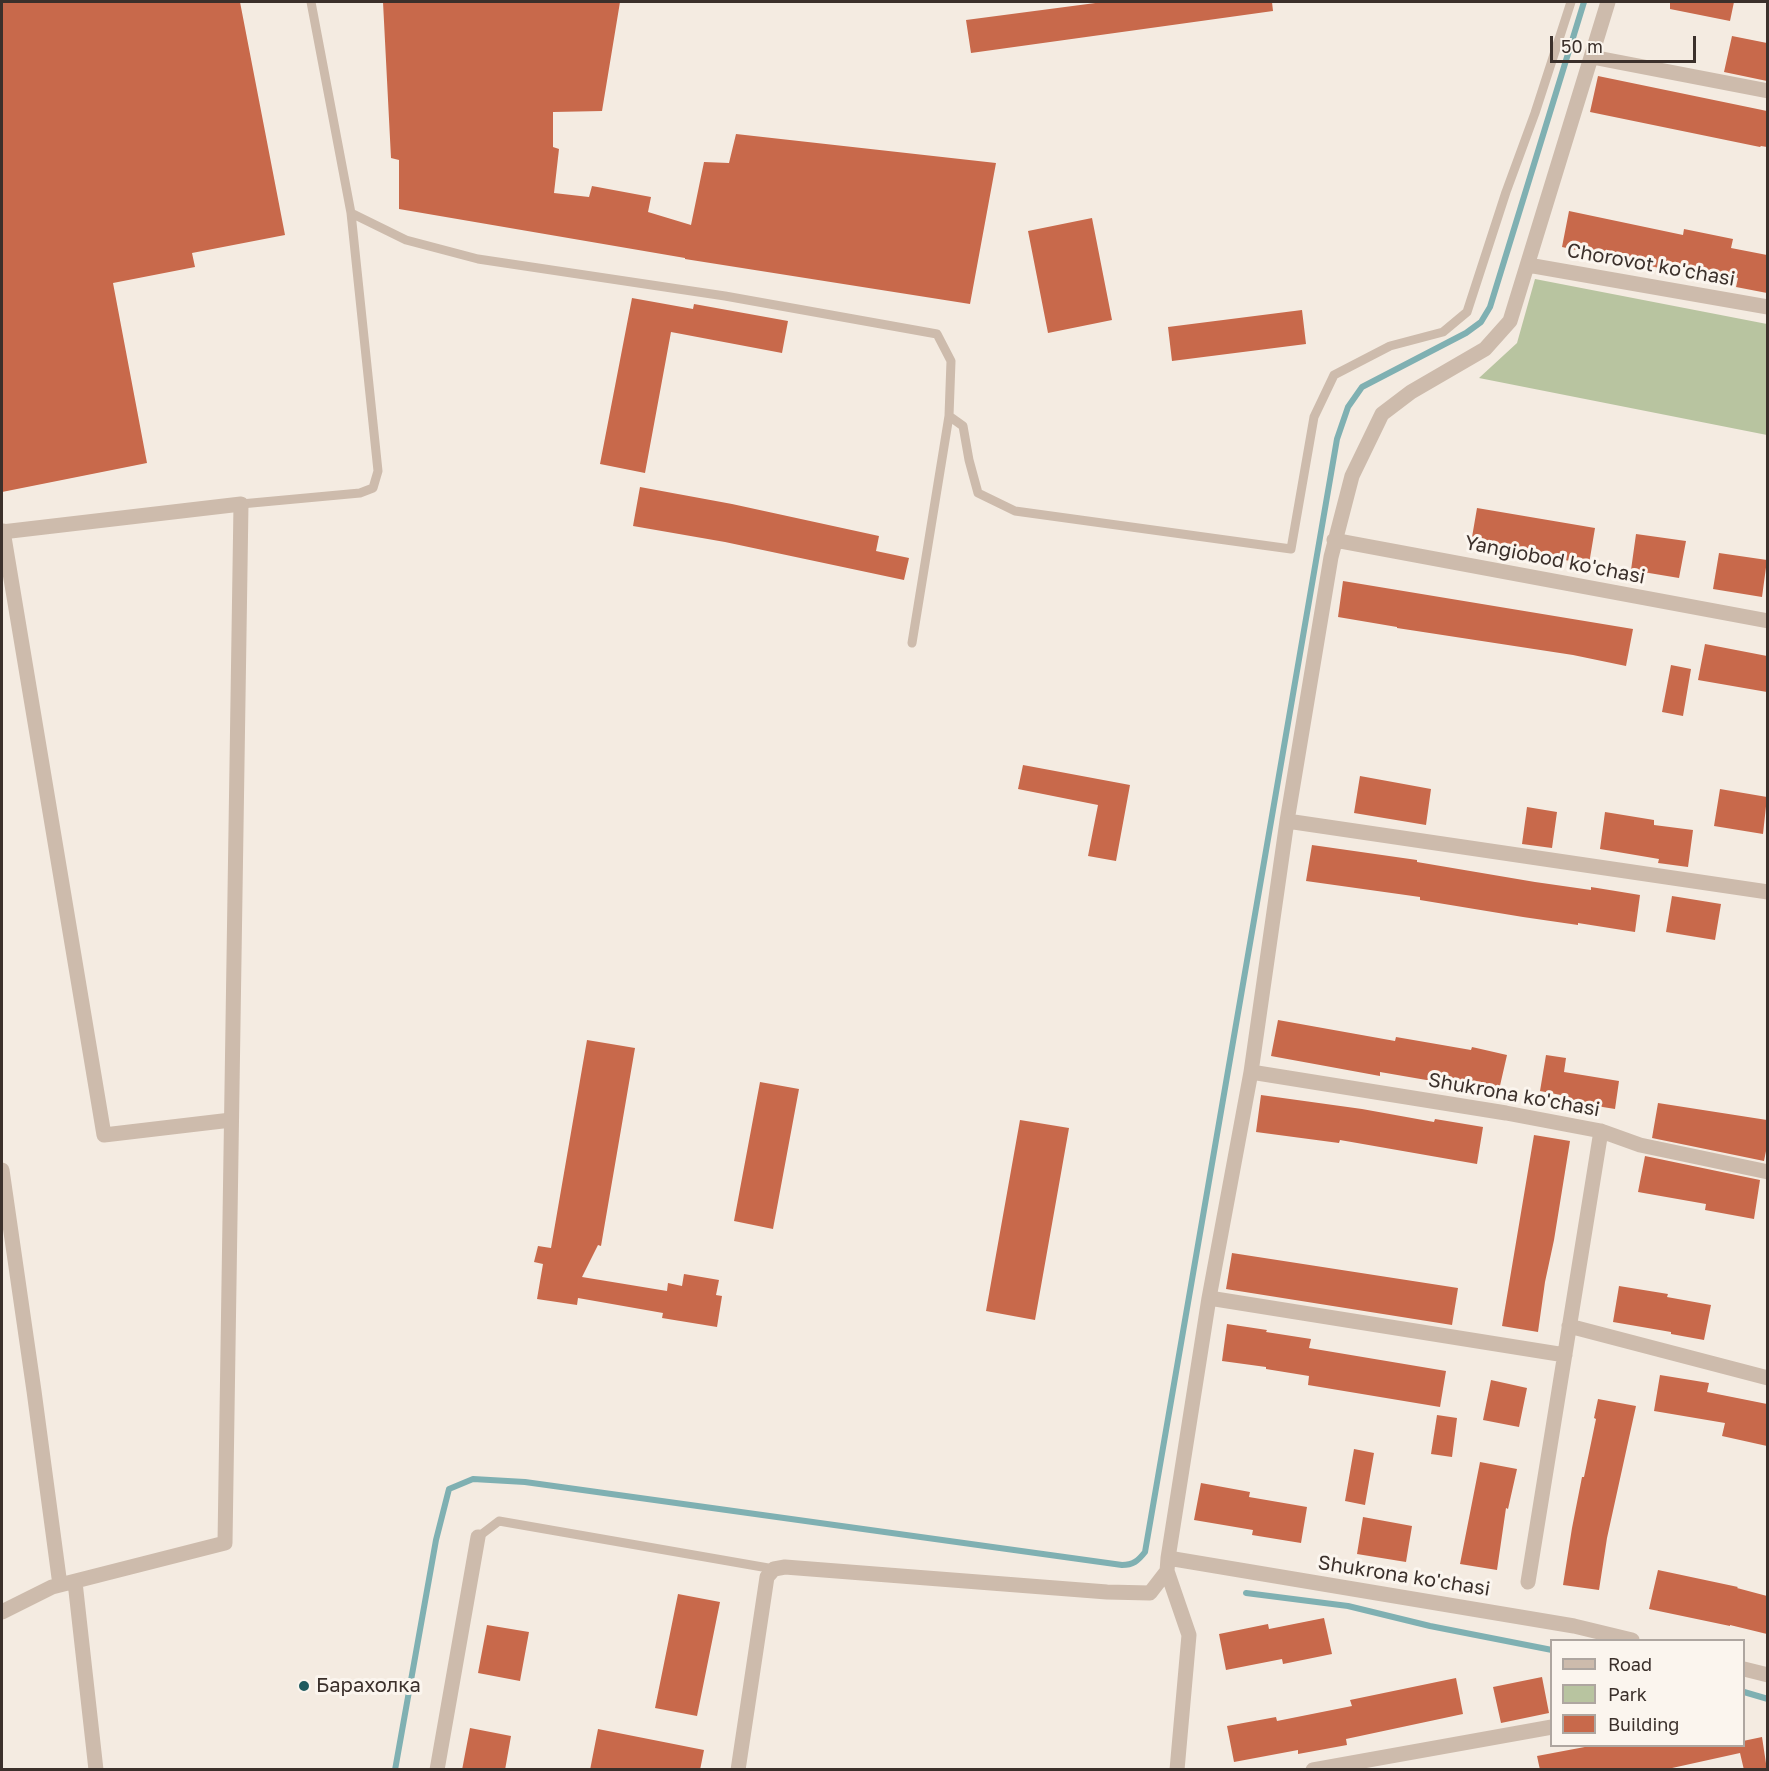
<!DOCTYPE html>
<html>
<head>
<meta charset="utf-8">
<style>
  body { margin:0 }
  #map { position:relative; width:1769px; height:1771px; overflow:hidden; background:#f4ebe1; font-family:"Golos Text",sans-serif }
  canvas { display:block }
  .frame { position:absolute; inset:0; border:3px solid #3b302b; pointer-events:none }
  .legend { position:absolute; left:1550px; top:1639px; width:195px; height:108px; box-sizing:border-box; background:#fbf5ee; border:2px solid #aea6a0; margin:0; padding:8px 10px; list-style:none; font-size:18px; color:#3b302b }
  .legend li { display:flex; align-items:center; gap:12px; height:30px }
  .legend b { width:30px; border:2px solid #aea6a0 }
  .scale { position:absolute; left:1550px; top:36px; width:146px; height:27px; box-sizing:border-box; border:3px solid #3b302b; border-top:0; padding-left:8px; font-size:18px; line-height:21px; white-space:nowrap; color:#3b302b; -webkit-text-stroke:4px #fbf5ee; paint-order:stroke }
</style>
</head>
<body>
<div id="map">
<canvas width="1769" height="1771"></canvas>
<div class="frame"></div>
<ul class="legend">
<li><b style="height:8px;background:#cdbbac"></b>Road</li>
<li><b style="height:16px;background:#b8c4a0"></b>Park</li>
<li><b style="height:16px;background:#c8694b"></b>Building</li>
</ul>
<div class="scale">50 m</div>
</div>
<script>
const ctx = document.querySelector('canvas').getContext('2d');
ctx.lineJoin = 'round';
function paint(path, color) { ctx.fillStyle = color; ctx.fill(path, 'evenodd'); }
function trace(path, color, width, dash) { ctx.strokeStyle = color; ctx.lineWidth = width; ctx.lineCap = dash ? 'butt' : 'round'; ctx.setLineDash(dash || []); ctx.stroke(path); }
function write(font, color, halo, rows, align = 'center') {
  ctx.font = font + ' "Golos Text",sans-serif'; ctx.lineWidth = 6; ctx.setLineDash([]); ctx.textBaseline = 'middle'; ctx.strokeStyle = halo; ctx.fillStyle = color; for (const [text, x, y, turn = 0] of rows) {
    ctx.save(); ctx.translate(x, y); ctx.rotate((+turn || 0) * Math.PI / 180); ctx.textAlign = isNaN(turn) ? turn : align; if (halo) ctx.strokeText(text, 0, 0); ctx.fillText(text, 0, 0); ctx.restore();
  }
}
paint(new Path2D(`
  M1535 279 1767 324V435L1479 378 1517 343Z`), '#b8c4a0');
trace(new Path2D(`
  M1246 1593 1348 1606 1430 1626 1552 1650
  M1744 1692 1768 1699
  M395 1770 436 1540 449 1489 473 1479 525 1482 1122 1565C1133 1565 1138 1561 1145 1552L1337 439 1348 407 1362 387 1466 333 1481 322 1490 307 1584 2`), '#7fb0b2', 6);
paint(new Path2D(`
  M2 2H240L285 235 192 253 195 267 113 283 147 463 2 492Z
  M383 2H620L602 111 553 112V147L559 149 554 193 589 197 592 186 651 197 648 212 691 225 704 162 729 163 736 134 996 163 970 304 685 259V258L399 209V160L391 158Z
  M1103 2H1272L1273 11 971 53 966 20Z
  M1670 2H1734L1730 21 1670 9Z
  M1732 36 1767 43V81L1724 72Z
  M1598 76 1767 111V147L1761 146 1760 147 1590 112Z
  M1569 211 1683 235 1684 229 1733 239 1731 248 1767 255V293L1736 287 1738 278 1666 263 1664 269 1562 247Z
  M1092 218 1112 320 1048 333 1028 231Z
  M632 298 693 309 694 304 788 321 782 353 671 332 645 473 600 464Z
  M1302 310 1306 344 1172 361 1168 327Z
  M640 487 732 504 879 536 876 551 909 558 904 580 725 542 633 526Z
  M1477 508 1595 528 1589 564 1540 556V554L1471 543Z
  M1636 534 1686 541 1679 578 1631 570Z
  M1719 553 1767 560 1762 597 1713 589Z
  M1343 581 1633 629 1626 666 1573 655 1397 628V627L1338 617Z
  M1705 644 1767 656V692L1698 680Z
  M1671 665 1691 669 1683 716 1662 712Z
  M1023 765 1130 785 1116 861 1088 856 1098 805 1018 789Z
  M1360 776 1431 789 1426 825 1354 813Z
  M1720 789 1767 797 1763 834 1714 826Z
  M1527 807 1557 812 1552 848 1522 844Z
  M1605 812 1654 820V825L1693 830 1688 867 1658 863 1659 859 1600 849Z
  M1312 845 1417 860V862L1535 882 1591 890V887L1640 895 1635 932 1578 923V925L1523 917 1420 900V897L1306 881Z
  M1672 896 1721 904 1715 940 1666 932Z
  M1278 1020 1395 1041 1396 1037 1471 1050 1472 1047 1507 1055 1499 1090 1439 1077 1438 1082 1380 1072V1076L1271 1056Z
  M587 1040 635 1048 601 1246 598 1245 582 1277 667 1291 668 1283 682 1286 684 1274 719 1280 716 1295 722 1296 717 1327 662 1318 663 1313 578 1298 577 1305 537 1299 543 1264 534 1262 538 1246 551 1248Z
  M1546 1055 1566 1058 1564 1072 1619 1081 1615 1109 1566 1101V1096L1540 1091Z
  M760 1082 799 1089 773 1229 734 1221Z
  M1261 1095 1362 1109 1434 1122 1435 1119 1483 1127 1477 1164 1340 1140 1339 1143 1256 1132Z
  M1658 1103 1767 1120V1146L1764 1161 1652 1138Z
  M1020 1120 1069 1128 1035 1320 986 1311Z
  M1534 1135 1570 1141 1554 1240 1545 1282 1538 1332 1502 1326Z
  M1645 1156 1760 1180 1754 1219 1705 1210 1706 1204 1638 1192Z
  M1232 1253 1458 1288 1452 1325 1226 1289Z
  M1619 1286 1668 1294 1667 1297 1711 1305 1704 1340 1671 1334V1332L1613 1322Z
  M1227 1324 1267 1330 1266 1332 1311 1339 1309 1348 1446 1371 1440 1407 1308 1385 1309 1376 1266 1369V1367L1222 1361Z
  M1660 1375 1709 1383 1707 1392 1767 1404V1446L1722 1436 1725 1423 1654 1411Z
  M1491 1380 1527 1388 1519 1427 1483 1420Z
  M1598 1399 1636 1406 1607 1538 1599 1590 1563 1585 1572 1528 1582 1477H1584L1596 1419 1594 1418Z
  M1437 1415 1457 1418 1452 1457 1431 1454Z
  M1354 1449 1374 1453 1365 1505 1345 1501Z
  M1480 1462 1517 1469 1508 1509 1506 1508 1497 1570 1460 1564Z
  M1201 1483 1250 1492 1249 1497 1307 1507 1301 1543 1252 1535 1253 1530 1194 1520Z
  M1363 1517 1412 1526 1406 1562 1357 1554Z
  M1658 1570 1738 1587 1737 1588 1767 1596V1634L1730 1625V1626L1649 1609Z
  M678 1594 720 1602 697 1716 655 1708Z
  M1324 1618 1332 1654 1283 1664 1282 1659 1226 1670 1219 1634 1268 1624 1269 1629Z
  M487 1625 529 1632 520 1681 478 1673Z
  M1542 1677 1549 1713 1501 1723 1493 1687Z
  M1456 1678 1463 1714 1346 1739 1347 1745 1298 1754V1750L1234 1762 1227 1726 1276 1717 1277 1721 1352 1706 1350 1700Z
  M470 1728 511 1736 505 1770H462Z
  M598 1729 704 1750 700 1770H590Z
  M1762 1737 1767 1770H1744L1740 1753 1663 1770H1540L1537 1756 1590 1746H1743V1741Z`), '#c8694b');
trace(new Path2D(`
  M311 2 351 213 406 240 478 259 725 296 937 334 951 361 949 416 912 643
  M949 416 963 426 969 460 978 493 1015 511 1291 549 1314 417 1334 375 1390 346 1443 332 1467 312 1506 192 1535 113 1571 2
  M241 504 360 493 373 488 378 471 351 213
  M478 1537 499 1521 774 1569`), '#cdbbac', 9);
trace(new Path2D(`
  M1592 57 1768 91
  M1528 265 1768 307
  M3 531 104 1135 231 1120
  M2 532 241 504 225 1543 52 1587 2 1612
  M1334 540 1768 621
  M1287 821 1768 892
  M1251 1072 1506 1113 1601 1131 1640 1145 1768 1172
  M2 1170 34 1391 60 1585
  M1209 1298 1565 1355
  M1569 1326 1768 1378
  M1168 1558 1574 1626 1632 1640
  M1167 1571 1189 1635 1177 1770
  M75 1582 96 1770
  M1528 1582 1601 1131
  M1744 1669 1768 1675
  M437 1770 478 1537
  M738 1770 767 1577 774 1569 785 1567 1107 1592 1150 1593 1167 1571 1168 1558 1209 1298 1251 1072 1287 821 1331 557 1352 476 1382 414 1411 392 1485 349 1510 321 1608 2
  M1313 1770 1552 1727`), '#cdbbac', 15);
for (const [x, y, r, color] of [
  [304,1686,6,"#1f5a5e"]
]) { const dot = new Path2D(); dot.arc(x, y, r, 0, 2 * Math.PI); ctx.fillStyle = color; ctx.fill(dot); trace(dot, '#fbf5ee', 2); }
write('20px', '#3b302b', '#fbf5ee', [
  ["Chorovot ko'chasi",1651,265,10],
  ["Yangiobod ko'chasi",1555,560,11],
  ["Shukrona ko'chasi",1514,1095,10],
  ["Shukrona ko'chasi",1404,1576,9]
]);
write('20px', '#3b302b', '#fbf5ee', [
  ["Барахолка",316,1686]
], 'left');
</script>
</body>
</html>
